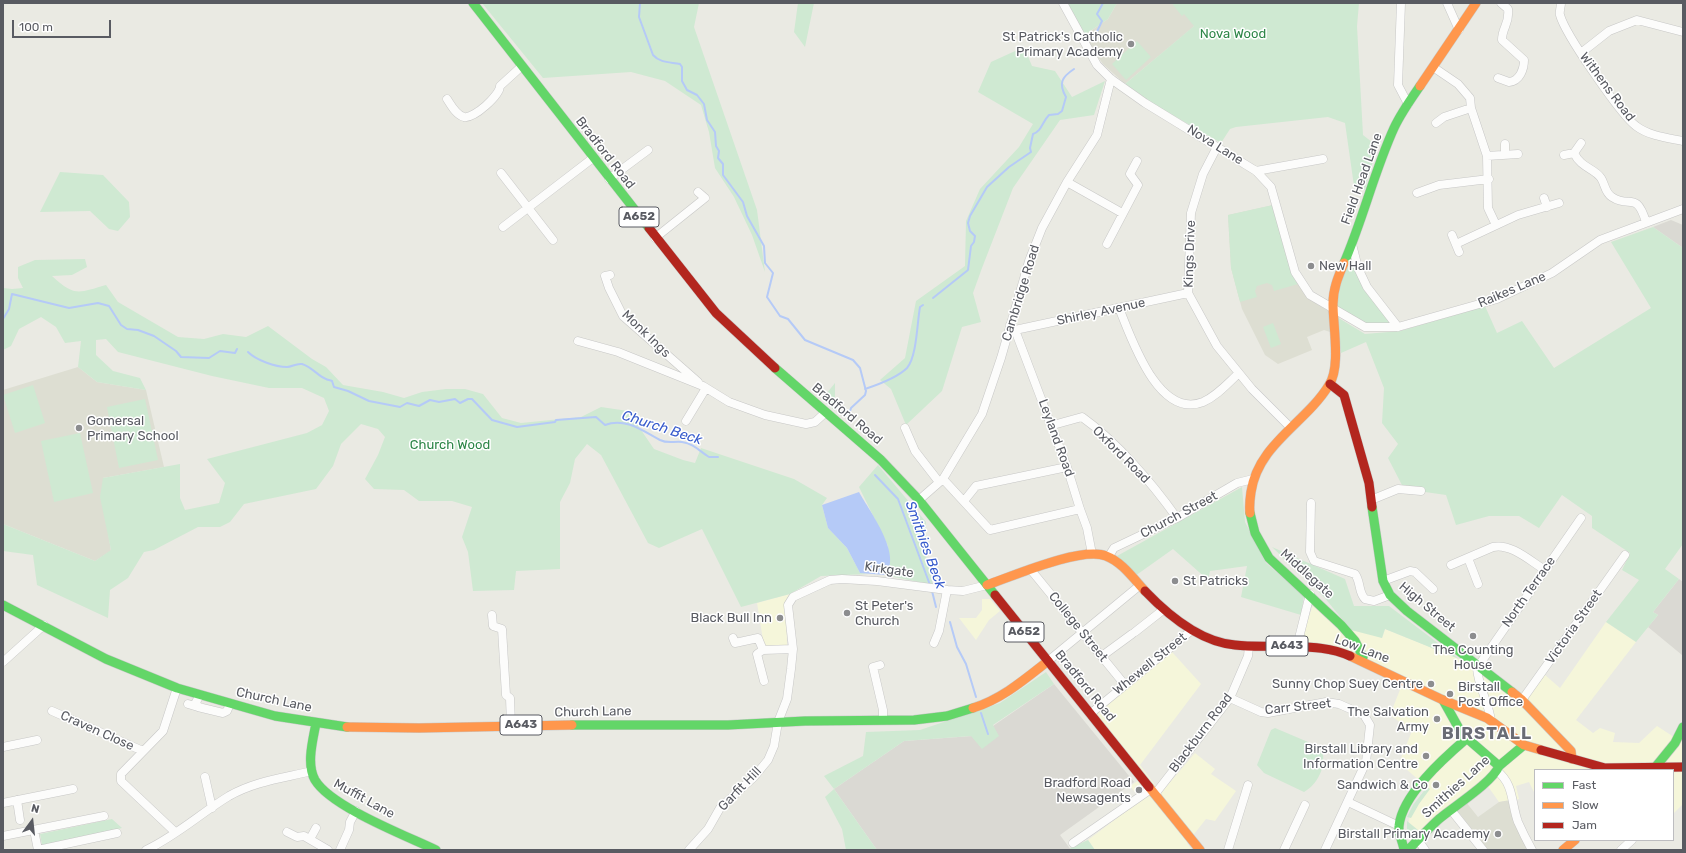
<!DOCTYPE html>
<html>
<head>
<meta charset="utf-8">
<style>
  body { margin:0 }
  #map { position:relative; width:1686px; height:853px; overflow:hidden; background:#eaeae3; font-family:Rubik,sans-serif }
  canvas { display:block }
  .frame { position:absolute; inset:0; border:4px solid #595b62; pointer-events:none }
  .legend { position:absolute; left:1534px; top:769px; width:140px; height:72px; box-sizing:border-box; background:#fff; border:1px solid #bdbdc0; margin:0; padding:5px 7px; list-style:none; font-size:12px; color:#595b62 }
  .legend li { display:flex; align-items:center; gap:8px; height:20px }
  .legend b { width:20px; border:1px solid #bdbdc0 }
  .north { position:absolute; left:12px; top:801px; width:40px; height:40px; -webkit-text-stroke:3px #fff; paint-order:stroke; rotate:15deg; font-size:11px; font-weight:700; line-height:16px; text-align:center; color:#595b62 }
  .north::after { content:''; display:block; margin:auto; width:14px; height:18px; background:#595b62; clip-path:polygon(50% 0,100% 100%,50% 72%,0 100%) }
  .scale { position:absolute; left:12px; top:20px; width:99px; height:18px; box-sizing:border-box; border:2px solid #595b62; border-top:0; padding-left:5px; font-size:12px; line-height:14px; white-space:nowrap; color:#595b62; -webkit-text-stroke:3px #fff; paint-order:stroke }
</style>
</head>
<body>
<div id="map">
<canvas width="1686" height="853"></canvas>
<div class="frame"></div>
<ul class="legend">
<li><b style="height:5px;background:#63d668"></b>Fast</li>
<li><b style="height:5px;background:#ff974d"></b>Slow</li>
<li><b style="height:5px;background:#b3261e"></b>Jam</li>
</ul>
<div class="north">N</div>
<div class="scale">100 m</div>
</div>
<script>
const ctx = document.querySelector('canvas').getContext('2d');
ctx.lineJoin = 'round';
function paint(path, color) { ctx.fillStyle = color; ctx.fill(path, 'evenodd'); }
function trace(path, color, width, dash) { ctx.strokeStyle = color; ctx.lineWidth = width; ctx.lineCap = dash ? 'butt' : 'round'; ctx.setLineDash(dash || []); ctx.stroke(path); }
function write(font, color, halo, rows, align = 'center') {
  ctx.font = font + ' Rubik,sans-serif'; ctx.lineWidth = 3; ctx.setLineDash([]); ctx.textBaseline = 'middle'; ctx.strokeStyle = halo; ctx.fillStyle = color; for (const [text, x, y, turn = 0] of rows) {
    ctx.save(); ctx.translate(x, y); ctx.rotate((+turn || 0) * Math.PI / 180); ctx.textAlign = isNaN(turn) ? turn : align; if (halo) ctx.strokeText(text, 0, 0); ctx.fillText(text, 0, 0); ctx.restore();
  }
}
paint(new Path2D(`
  M790 594 786 603 787 647 764 646 757 603Z
  M982 599H990L1000 611 989 620 976 640 959 618H976L982 610Z
  M1313 605 1382 638 1385 629 1470 663 1522 706 1545 675 1560 688 1606 622 1636 642 1576 720 1593 733 1600 728 1615 733 1613 742 1639 743 1657 726 1680 741 1683 735V804L1673 814V770H1535V794L1529 782 1516 786 1519 799 1499 802 1487 785 1410 843 1408 825 1410 815 1427 787 1399 763 1412 731 1390 715 1405 677 1300 643Z
  M1172 652 1201 684 1140 765 1161 793 1195 753 1215 769 1211 774 1236 791 1215 821 1206 819 1187 843 1192 850H1095L1088 840 1141 800 1130 786 1145 776 1096 714Z`), '#f5f6da');
paint(new Path2D(`
  M1671 220 1683 225V248L1653 227Z
  M1679 579 1683 582V653L1682 655 1648 627 1658 615 1653 612Z
  M1054 684 1134 782 1060 835 1071 850H877L834 789 904 741 972 736 982 748 993 726Z`), '#dad9d3');
paint(new Path2D(`
  M1117 3H1222L1125 84 1103 64 1083 36 1108 19Z
  M1273 205 1292 275 1307 298 1330 312V332L1324 330 1307 337 1312 350 1278 364 1265 355 1242 309 1231 268 1228 215Z
  M78 367 97 382 146 390 164 467 103 478 107 526 111 551 95 561 3 524V390Z
  M1510 800 1527 850H1488L1456 809 1466 802 1478 817 1499 802Z`), '#ddded2');
paint(new Path2D(`
  M482 3H699L694 27 757 210 765 272 752 235 734 197 715 168 709 132 701 105 665 81 631 72 543 78Z
  M798 3H814L805 47 794 32Z
  M1068 3H1117L1108 19 1083 36Z
  M1174 3H1359L1357 26 1363 135 1377 146 1365 190 1354 186 1345 123 1328 117 1236 127 1230 129 1221 143 1155 105 1125 84 1194 26 1184 14 1182 16 1173 5Z
  M1137 41 1151 57 1126 80 1112 64Z
  M1024 47 1032 66 1055 71 1072 97 1105 81 1094 115 1060 120 1013 188 982 268 973 293 981 322 962 327 942 391 906 425 891 389 880 380 905 358 916 301 965 266 966 221 980 189 1019 147 1033 124 978 92 991 62Z
  M60 172 103 175 129 202 130 217 118 231 109 229 90 211 40 212Z
  M1273 205 1292 275 1298 284 1274 291 1272 285 1267 283 1257 286 1255 291 1257 297 1240 302 1231 268 1228 215Z
  M1653 227 1683 248V544L1665 569 1679 579 1653 612 1658 615 1636 642 1606 622 1639 580 1622 570 1630 553 1592 528V516L1562 495 1539 528 1519 516H1489L1456 525 1446 495 1404 489 1388 458 1398 444 1382 423 1384 388 1366 342 1341 353 1337 317 1365 334 1400 331 1485 306 1497 333 1522 321 1554 368 1651 308 1611 242Z
  M1352 250 1390 323 1366 324 1334 307 1339 282Z
  M85 259 87 267 72 275 52 276C75 297 78 293 106 285L118 302 178 337 204 339 223 334 246 337 268 326 312 359 326 367 343 385 383 392 404 398 422 392 446 389H465L483 394 502 418 521 423 581 417 601 407 628 411 654 449 683 460 695 463 701 448 794 479 827 498 822 505 828 528 847 548 860 573 869 574 821 576 790 594 741 607 702 529 659 548 648 543 601 455 587 444 575 459 570 483 560 502V569L516 571 514 590 473 591 468 552 462 537 472 507 452 501H419L404 490 374 489 365 479 378 455 385 437 378 429 361 424 341 444 333 466 316 489 244 504 230 522 220 527H198L154 550 144 552 128 578 110 590 108 618 37 585 33 555 3 551V524L95 561 111 550 100 497 103 478 180 464V498L185 510 219 503 225 483 207 459 307 433 322 425 329 411 324 398 302 388H269L212 376 118 352 106 339 96 340V355L113 371 140 378 146 390 97 382 78 367 81 341 65 343 56 327 41 317 19 329 11 346 3 350V288L12 289 23 288 18 278V267L35 260Z
  M1273 323 1281 344 1271 348 1263 327Z
  M835 383V411L822 399Z
  M33 385 45 423 15 433 3 395Z
  M145 399 158 460 119 468 107 407Z
  M80 433 93 493 54 502 41 441Z
  M878 465 926 522V556L933 585 885 575 889 570 888 546 859 487Z
  M1242 487 1245 522 1266 563 1304 596 1301 615 1241 597 1247 566 1210 571 1208 580 1173 549 1135 576 1117 556Z
  M1272 547 1345 579 1354 606H1389L1459 659 1385 629 1382 638 1351 630 1324 597Z
  M1046 672 1054 684 993 725 999 736 982 749 971 736 904 741 834 789 877 850H846L842 829 825 797 834 789 824 776 863 756 866 732 920 730 1000 703Z
  M1275 728 1308 742 1322 751C1327 766 1317 785 1304 792L1264 773 1257 765 1271 730Z
  M1427 787 1430 789 1419 804 1411 818 1407 817 1413 805Z
  M112 819 122 828 42 845 40 834Z
  M1407 821 1418 830 1410 838 1407 835Z
  M1088 840 1095 850H1071L1070 848Z`), '#cfe9d2');
paint(new Path2D(`
  M859 492C870 512 903 555 885 575L860 573 847 548 828 528 822 505Z`), '#b5caf7');
trace(new Path2D(`
  M640 3 639 17 653 55C660 63 670 62 680 64L682 67V81L687 90 697 95 704 104 707 120 715 132 716 146 719 151 718 158 723 164V175L743 202 747 216 764 246 765 263 773 273 767 297 780 316 788 319 805 340 853 360 860 368 866 391 865 395 851 408 848 418
  M1094 38 1102 21 1097 14 1103 3
  M933 298 968 270 971 246 974 242 975 236 970 231 968 223 970 216 987 187 1009 167 1031 152 1030 148 1033 134C1042 131 1042 122 1049 115L1058 114 1062 111 1066 97C1058 83 1062 77 1074 69
  M3 319 9 309 12 294 69 308 98 303 109 306 121 325 127 329 138 330 154 336 176 351 181 357 209 358 220 351 235 353 237 349
  M248 352C256 360 275 367 287 367 292 367 296 363 302 364 312 367 318 376 326 379 327 380 330 380 332 381L334 387 348 391 369 401 400 407 407 403 419 406 430 400 439 402 455 399 460 403 468 399H472L492 420 517 427 555 422 556 420 596 417 605 425C625 417 643 431 660 440 668 444 674 441 682 442 695 444 699 451 709 457H718
  M865 389C877 385 898 377 907 368 917 356 917 323 920 307L923 305
  M875 475 898 499 930 585
  M932 591 936 607
  M950 622 957 647 966 664 976 697
  M981 713 988 734`), '#b5caf7', 2);
const street = new Path2D(`
  M1063 3 1097 65 1111 79 1145 103 1256 171 1271 187 1295 272 1310 295 1365 327H1398L1497 299 1552 273 1600 240 1683 209
  M1401 3 1398 85 1408 104
  M1447 3 1459 30
  M1561 3C1561 7 1559 12 1560 15 1565 34 1621 115 1636 126 1649 136 1668 138 1683 141
  M1581 53 1609 31 1637 20 1683 32
  M1433 67 1458 84 1470 98 1471 108 1487 156 1488 208 1496 225
  M1498 78 1509 82C1520 81 1524 69 1524 60L1502 40C1502 27 1510 24 1508 9L1501 3
  M447 99C451 105 456 115 464 117 474 119 500 95 500 86L522 66
  M1436 123 1444 117 1471 108
  M1581 143 1574 153C1581 168 1594 168 1601 178 1605 184 1605 193 1612 197 1630 209 1636 190 1646 222
  M1505 144V154
  M1217 147 1203 174 1191 213 1188 293 1217 346 1252 389 1290 427
  M1564 155 1574 153
  M1487 156 1518 154
  M1256 171 1323 159
  M501 173 553 240
  M609 179 648 150
  M1067 182 1122 213
  M1417 193 1439 185 1489 179
  M1544 198 1547 207
  M503 227 593 158
  M1452 235 1459 252
  M655 238 705 198 698 192
  M1107 244 1138 185 1130 174 1137 161
  M1352 244 1358 268 1367 287 1398 327
  M1456 244 1518 215 1559 203
  M610 275 605 276 609 288 623 316 698 382
  M1119 308C1131 337 1158 420 1203 402 1217 396 1228 383 1239 373
  M1010 325 1015 330 1067 467 1080 509 1087 528 1092 554
  M1015 330 1188 293
  M578 341 618 352 703 386 729 402 765 415 806 424 815 422 826 412
  M686 421 706 388
  M1053 425 1082 417C1117 442 1152 483 1177 518
  M905 428 915 451 939 482
  M943 479 990 530 1080 509
  M919 500 943 479 982 414 1001 358 1029 261 1042 228 1067 182 1097 135 1111 79
  M1371 500 1398 489 1421 491
  M964 501 976 486 1067 467
  M1311 503 1310 552 1314 561 1355 574C1361 582 1358 592 1365 599L1374 601 1390 595
  M1109 556 1114 548 1177 518 1237 483 1253 479
  M1468 558 1478 584
  M1451 565 1493 547C1511 543 1530 561 1545 570
  M1031 570 1125 685
  M1383 581 1410 571 1415 572 1433 589
  M492 615 493 626 502 629 506 695 510 698 511 725
  M1135 632 1163 610
  M733 638 735 643 758 638 763 650 757 654 764 681
  M934 643 939 631 947 590
  M1297 646 1310 594
  M763 650 793 649
  M1102 656 1132 634
  M1048 661 1139 586
  M3 662 44 625
  M880 665 873 667 883 710V720
  M200 695 196 702 198 707 223 713 227 711 230 704
  M1230 698 1261 712 1268 713 1326 702 1339 704 1364 715 1370 725 1366 762 1325 850
  M1522 700 1625 555
  M188 704 198 707
  M52 711 143 751
  M1090 714 1192 630
  M1491 721C1489 703 1478 686 1477 668L1581 518
  M3 747 37 740
  M1497 771C1514 784 1511 803 1518 822 1522 831 1527 841 1532 850
  M205 777 212 808
  M1155 794 1230 698 1248 656 1249 646
  M17 800 20 820
  M1348 802 1399 826
  M3 803 73 789
  M1451 810 1483 850
  M34 830 38 850
  M175 832 121 781V774L163 731 177 688
  M287 832 297 837 304 836 328 850
  M3 836 104 816
  M310 839 316 828
  M1418 840 1425 850
  M1073 843 1151 789
  M38 850 117 833
  M146 850C176 836 201 813 229 796 255 781 284 778 312 771
  M340 850 349 830 350 822 356 811
  M689 850 708 829 720 808 754 777 768 760 774 746 778 722 787 699 791 669 793 649 788 605 793 597 830 580 842 579 877 581 947 590 963 591 987 585
  M1228 850 1248 785
  M1284 850 1305 805
  M1621 850 1632 840`);
const fast = new Path2D(`
  M473 3 649 228
  M1344 263C1363 219 1374 172 1394 128 1401 113 1411 99 1420 86
  M775 368 881 460 919 500 995 595
  M1372 507 1383 581 1390 595 1407 611 1512 692
  M1250 513 1255 533 1269 558 1341 625 1355 641 1363 657 1362 661
  M3 605 106 659 177 688 275 716 347 727
  M1443 700 1462 734 1499 766
  M316 723C313 740 306 764 315 780 331 807 407 836 436 850
  M572 725H728L805 721 914 720 947 716 973 708
  M1653 770 1675 743 1683 727
  M1404 850C1403 842 1398 834 1399 826 1402 795 1444 758 1466 739
  M1408 850C1418 840 1428 829 1439 819 1453 807 1493 782 1499 766L1524 745`);
const slow = new Path2D(`
  M1420 86 1476 3
  M1250 513C1249 505 1250 499 1251 492 1258 444 1306 423 1329 385 1341 367 1333 326 1333 304 1333 289 1338 277 1344 263
  M987 585C1013 576 1082 546 1106 556 1122 562 1133 578 1145 591
  M1350 656 1443 700 1487 718 1524 745 1541 750
  M1512 692 1522 700 1571 751 1572 759
  M973 708C1002 699 1025 679 1048 661
  M347 727 419 728 572 725
  M1149 787 1200 850
  M1563 850 1575 840`);
const jam = new Path2D(`
  M649 228 716 313 775 368
  M1330 384 1344 395 1369 483 1372 507
  M1145 591C1168 615 1200 642 1235 645 1252 647 1269 646 1287 646 1309 647 1329 647 1350 656
  M995 595 1149 787
  M1541 750 1605 768 1683 767`);
trace(street, '#c7c7c6', 9);
trace(fast, '#c9c9c9', 10);
trace(slow, '#c9c9c9', 10);
trace(jam, '#c9c9c9', 10);
trace(street, '#fcfcfb', 8);
trace(fast, '#63d668', 9);
trace(slow, '#ff974d', 9);
trace(jam, '#b3261e', 9);
for (const [x, y, r, color] of [
  [1131,44,4,"#8c8d8f"],
  [1311,266,4,"#8c8d8f"],
  [79,428,4,"#8c8d8f"],
  [1175,581,4,"#8c8d8f"],
  [847,613,4,"#8c8d8f"],
  [780,618,4,"#8c8d8f"],
  [1473,636,4,"#8c8d8f"],
  [1431,684,4,"#8c8d8f"],
  [1450,694,4,"#8c8d8f"],
  [1437,719,4,"#8c8d8f"],
  [1426,756,4,"#8c8d8f"],
  [1436,785,4,"#8c8d8f"],
  [1139,790,4,"#8c8d8f"],
  [1498,834,4,"#8c8d8f"]
]) { const dot = new Path2D(); dot.arc(x, y, r, 0, 2 * Math.PI); ctx.fillStyle = color; ctx.fill(dot); trace(dot, '#fff', 1.5); }
for (const [x, y, w] of [
  [639,217,40],
  [1024,632,40],
  [1287,646,42],
  [521,725,42]
]) { const box = new Path2D(); box.roundRect(x - w / 2, y - 10, w, 20, 3); ctx.fillStyle = '#fff'; ctx.fill(box); trace(box, '#595b62', 1); }
write('bold 12px', '#595b62', null, [
  ["A652",639,217],
  ["A652",1024,632],
  ["A643",1287,646],
  ["A643",521,725]
]);
write('13px', '#2d8647', '#fff', [
  ["Nova Wood",1233,34],
  ["Church Wood",450,445]
]);
write('13px', '#595b62', '#fff', [
  ["St Patrick's Catholic",1123,37],
  ["Primary Academy",1123,52],
  ["New Hall",1319,266,"left"],
  ["Gomersal",87,421,"left"],
  ["Primary School",87,436,"left"],
  ["St Patricks",1183,581,"left"],
  ["St Peter's",855,606,"left"],
  ["Church",855,621,"left"],
  ["Black Bull Inn",772,618],
  ["The Counting",1473,650,"center"],
  ["House",1473,665,"center"],
  ["Sunny Chop Suey Centre",1423,684],
  ["Birstall",1458,687,"left"],
  ["Post Office",1458,702,"left"],
  ["The Salvation",1429,712],
  ["Army",1429,727],
  ["Birstall Library and",1418,749],
  ["Information Centre",1418,764],
  ["Bradford Road",1131,783],
  ["Newsagents",1131,798],
  ["Sandwich & Co",1428,785],
  ["Birstall Primary Academy",1490,834]
], 'right');
write('13px', '#595b62', '#fff', [
  ["Withens Road",1607,87,53],
  ["Nova Lane",1215,145,32],
  ["Bradford Road",605,153,52],
  ["Field Head Lane",1362,179,-70],
  ["Kings Drive",1190,254,-88],
  ["Raikes Lane",1512,290,-23],
  ["Cambridge Road",1021,293,-73],
  ["Shirley Avenue",1101,312,-12],
  ["Monk Ings",646,334,44],
  ["Bradford Road",847,414,40],
  ["Leyland Road",1056,438,70],
  ["Oxford Road",1121,455,45],
  ["Church Street",1179,515,-28],
  ["Kirkgate",889,570,8],
  ["Middlegate",1307,574,42],
  ["North Terrace",1529,592,-55],
  ["High Street",1427,607,40],
  ["College Street",1078,627,51],
  ["Victoria Street",1574,627,-55],
  ["Low Lane",1362,649,21],
  ["Whewell Street",1150,664,-39],
  ["Bradford Road",1085,686,51],
  ["Church Lane",274,700,12],
  ["Carr Street",1298,707,-6],
  ["Church Lane",593,712,-1],
  ["Craven Close",97,731,24],
  ["Blackburn Road",1201,733,-53],
  ["Smithies Lane",1456,787,-42],
  ["Garfit Hill",740,789,-46],
  ["Muffit Lane",364,799,29]
]);
write('italic 14px', '#375bcc', '#fff', [
  ["Church Beck",662,428,18],
  ["Smithies Beck",925,545,70]
]);
ctx.letterSpacing = '1px';
write('bold 17px', '#6a6c75', '#fff', [
  ["BIRSTALL",1487,734]
]);
ctx.letterSpacing = '0px';
</script>
</body>
</html>
